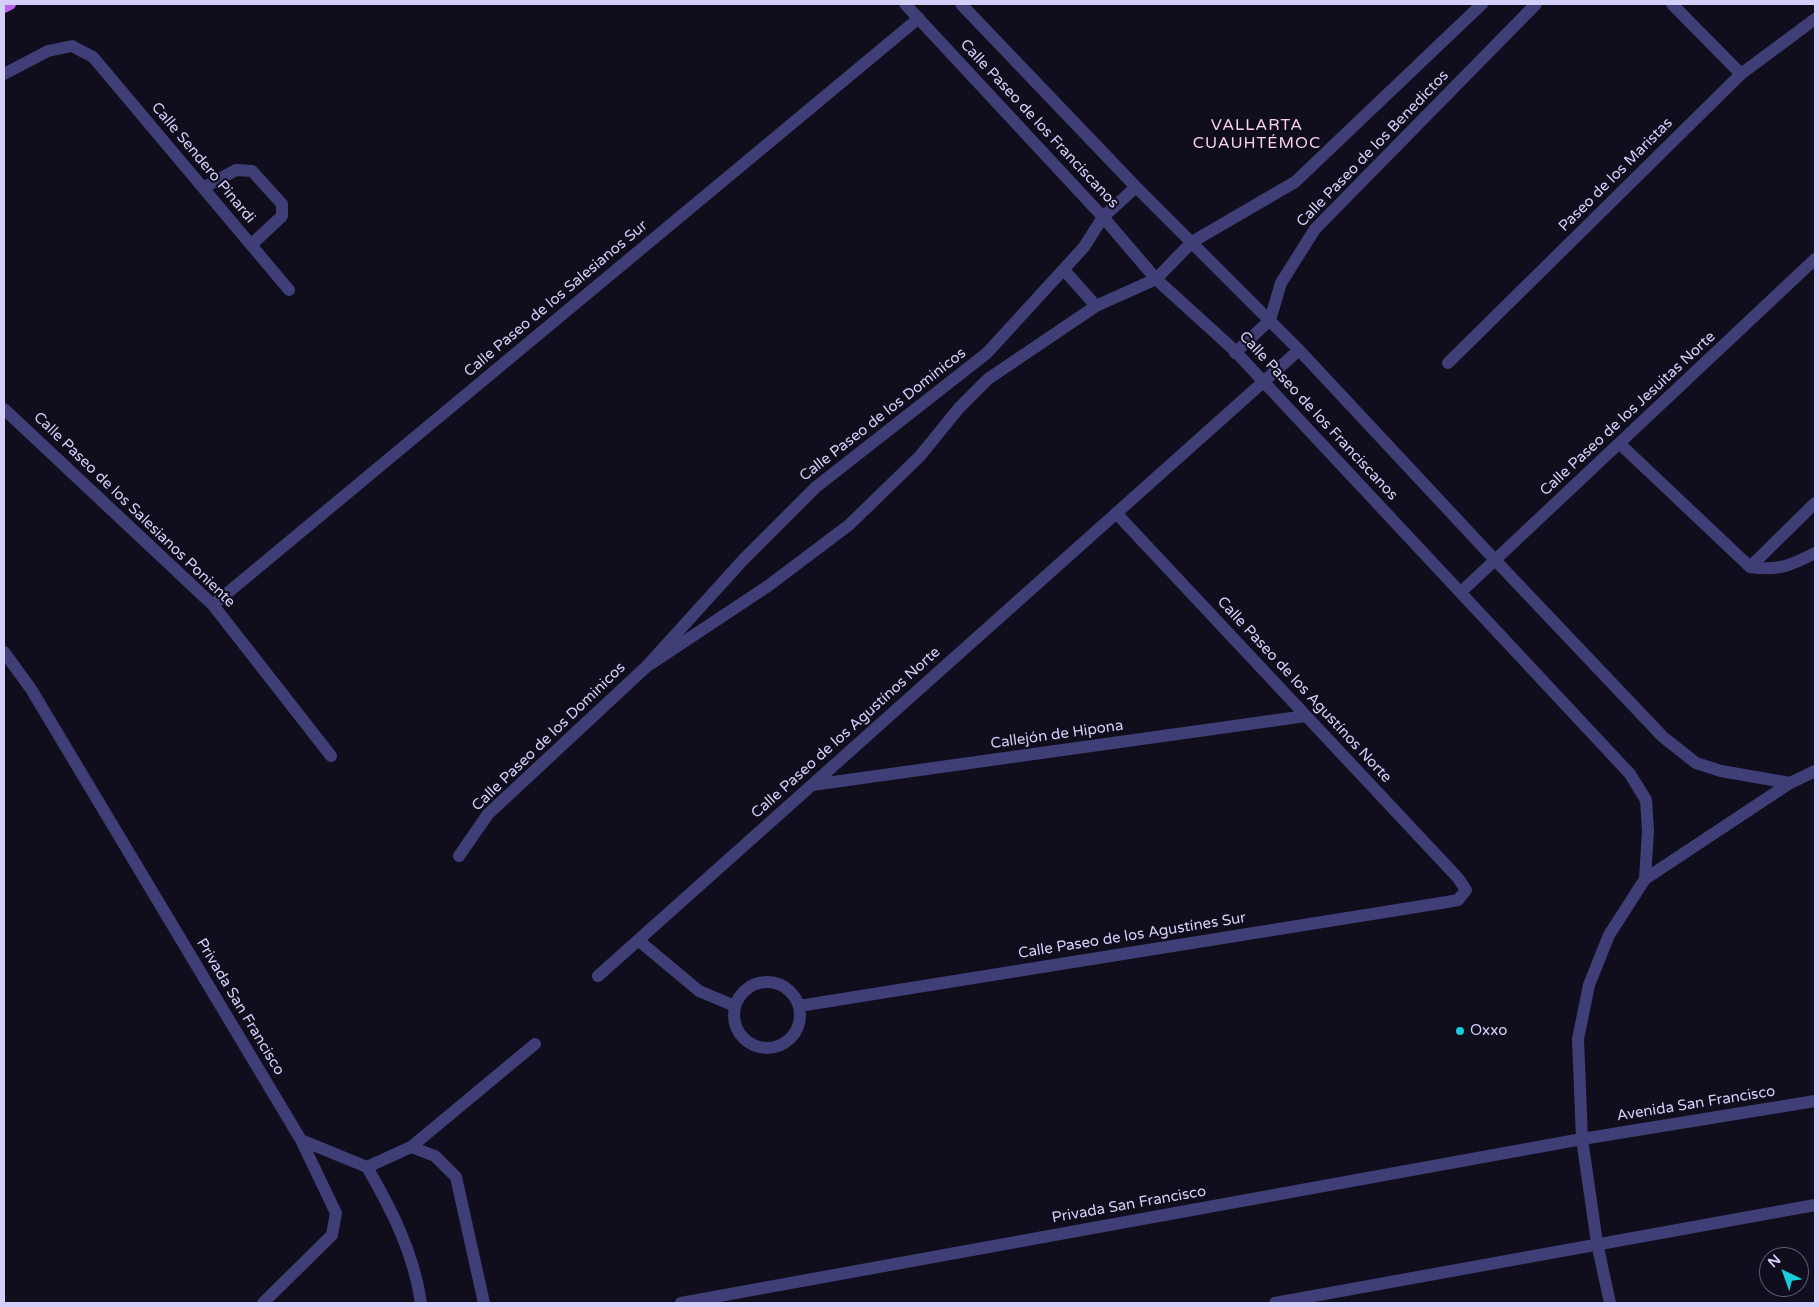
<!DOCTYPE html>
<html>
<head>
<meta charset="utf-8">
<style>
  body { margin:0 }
  #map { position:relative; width:1819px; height:1307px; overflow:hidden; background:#100e1d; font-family:"Varela Round",sans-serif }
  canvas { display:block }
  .frame { position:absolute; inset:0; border:5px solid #d4cff9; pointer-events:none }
  .north { position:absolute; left:1759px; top:1247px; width:50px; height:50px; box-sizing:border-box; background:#100e1d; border:1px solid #5e5b75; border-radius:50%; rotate:318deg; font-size:14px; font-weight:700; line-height:20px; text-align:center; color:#d4cff9 }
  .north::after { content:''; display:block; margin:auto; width:18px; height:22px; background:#1acbdb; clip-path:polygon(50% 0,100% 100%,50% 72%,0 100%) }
</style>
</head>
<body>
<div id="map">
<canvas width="1819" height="1307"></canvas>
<div class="frame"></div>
<div class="north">N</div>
</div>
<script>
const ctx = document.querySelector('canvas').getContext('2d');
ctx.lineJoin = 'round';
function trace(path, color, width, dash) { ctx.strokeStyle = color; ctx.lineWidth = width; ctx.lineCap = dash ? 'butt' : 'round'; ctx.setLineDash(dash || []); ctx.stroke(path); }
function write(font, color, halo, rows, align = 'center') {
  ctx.font = font + ' "Varela Round",sans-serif'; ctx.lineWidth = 4.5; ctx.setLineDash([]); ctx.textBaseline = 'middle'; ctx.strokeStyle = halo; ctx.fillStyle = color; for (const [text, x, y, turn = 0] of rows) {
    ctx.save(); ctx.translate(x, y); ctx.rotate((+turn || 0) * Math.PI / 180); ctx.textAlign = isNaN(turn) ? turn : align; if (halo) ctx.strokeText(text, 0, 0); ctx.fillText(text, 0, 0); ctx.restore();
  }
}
trace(new Path2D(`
  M905 4 1103 217 1156 279 1233 349 1630 774 1646 800 1648 831 1645 879
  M961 4 1136 187 1299 350 1496 561 1663 737 1696 763 1721 771 1790 783
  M1672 4 1741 74
  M4 74 48 51 72 46 93 57 289 290
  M203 188 236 170 252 171 282 204V216L251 245
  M1064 270 1096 306
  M1235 353 1270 320 1281 283 1315 229 1536 4
  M1448 363 1741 74 1815 19
  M4 409 213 605 331 756
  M1620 444 1750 567C1778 571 1790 566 1815 553
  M1750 567 1815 503
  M1461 592 1815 259
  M213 605 919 18
  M4 652 31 689 301 1140 367 1167 411 1147 535 1044
  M646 667 768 586 849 525 920 456 959 408 988 379 1096 306 1156 279 1192 242 1295 182 1482 4
  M812 785 1306 716
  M459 856 488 814 646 667 743 560 816 487 987 353 1084 247 1103 217 1136 187
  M638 940 699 991 735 1006
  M598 976 1299 350
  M734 1015a33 33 0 1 1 66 0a33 33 0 1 1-66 0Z
  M799 1006 1447 902 1458 900 1466 890 1458 878 1116 513
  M411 1147 435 1156 456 1177 484 1303
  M367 1167C392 1210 414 1254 421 1303
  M263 1303 332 1235 336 1213 301 1140
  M681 1303 1582 1139 1815 1101
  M1275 1303 1815 1205
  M1610 1303 1597 1243 1582 1139 1578 1039 1589 985 1609 935 1645 879 1790 783 1815 771`), '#403e76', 12);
trace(new Path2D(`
  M4 7 10 4`), '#b763ec', 12);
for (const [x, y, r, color] of [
  [1460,1031,5,"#1acbdb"]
]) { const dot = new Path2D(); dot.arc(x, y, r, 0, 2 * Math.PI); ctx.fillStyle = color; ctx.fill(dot); trace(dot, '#100e1d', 2); }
write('15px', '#d4cff9', '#100e1d', [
  ["Calle Paseo de los Franciscanos",1039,124,47],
  ["Calle Paseo de los Benedictos",1373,149,-46],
  ["Calle Sendero Pinardi",203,163,50],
  ["Paseo de los Maristas",1616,175,-45],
  ["Calle Paseo de los Salesianos Sur",556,299,-40],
  ["Calle Paseo de los Jesuitas Norte",1628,414,-43],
  ["Calle Paseo de los Dominicos",883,415,-38],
  ["Calle Paseo de los Franciscanos",1318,416,47],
  ["Calle Paseo de los Salesianos Poniente",134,510,44],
  ["Calle Paseo de los Agustínos Norte",1304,690,47],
  ["Calle Paseo de los Agustínos Norte",846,733,-42],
  ["Callejón de Hipona",1057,735,-8],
  ["Calle Paseo de los Dominicos",549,737,-44],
  ["Calle Paseo de los Agustínes Sur",1132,936,-9],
  ["Privada San Francisco",240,1007,59],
  ["Avenida San Francisco",1696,1104,-9],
  ["Privada San Francisco",1129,1205,-10]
]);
write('15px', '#d4cff9', '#100e1d', [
  ["Oxxo",1470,1031]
], 'left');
ctx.letterSpacing = '1px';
write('16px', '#fad1ec', '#100e1d', [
  ["VALLARTA",1257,126],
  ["CUAUHTÉMOC",1257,144]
]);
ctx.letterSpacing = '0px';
</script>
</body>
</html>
